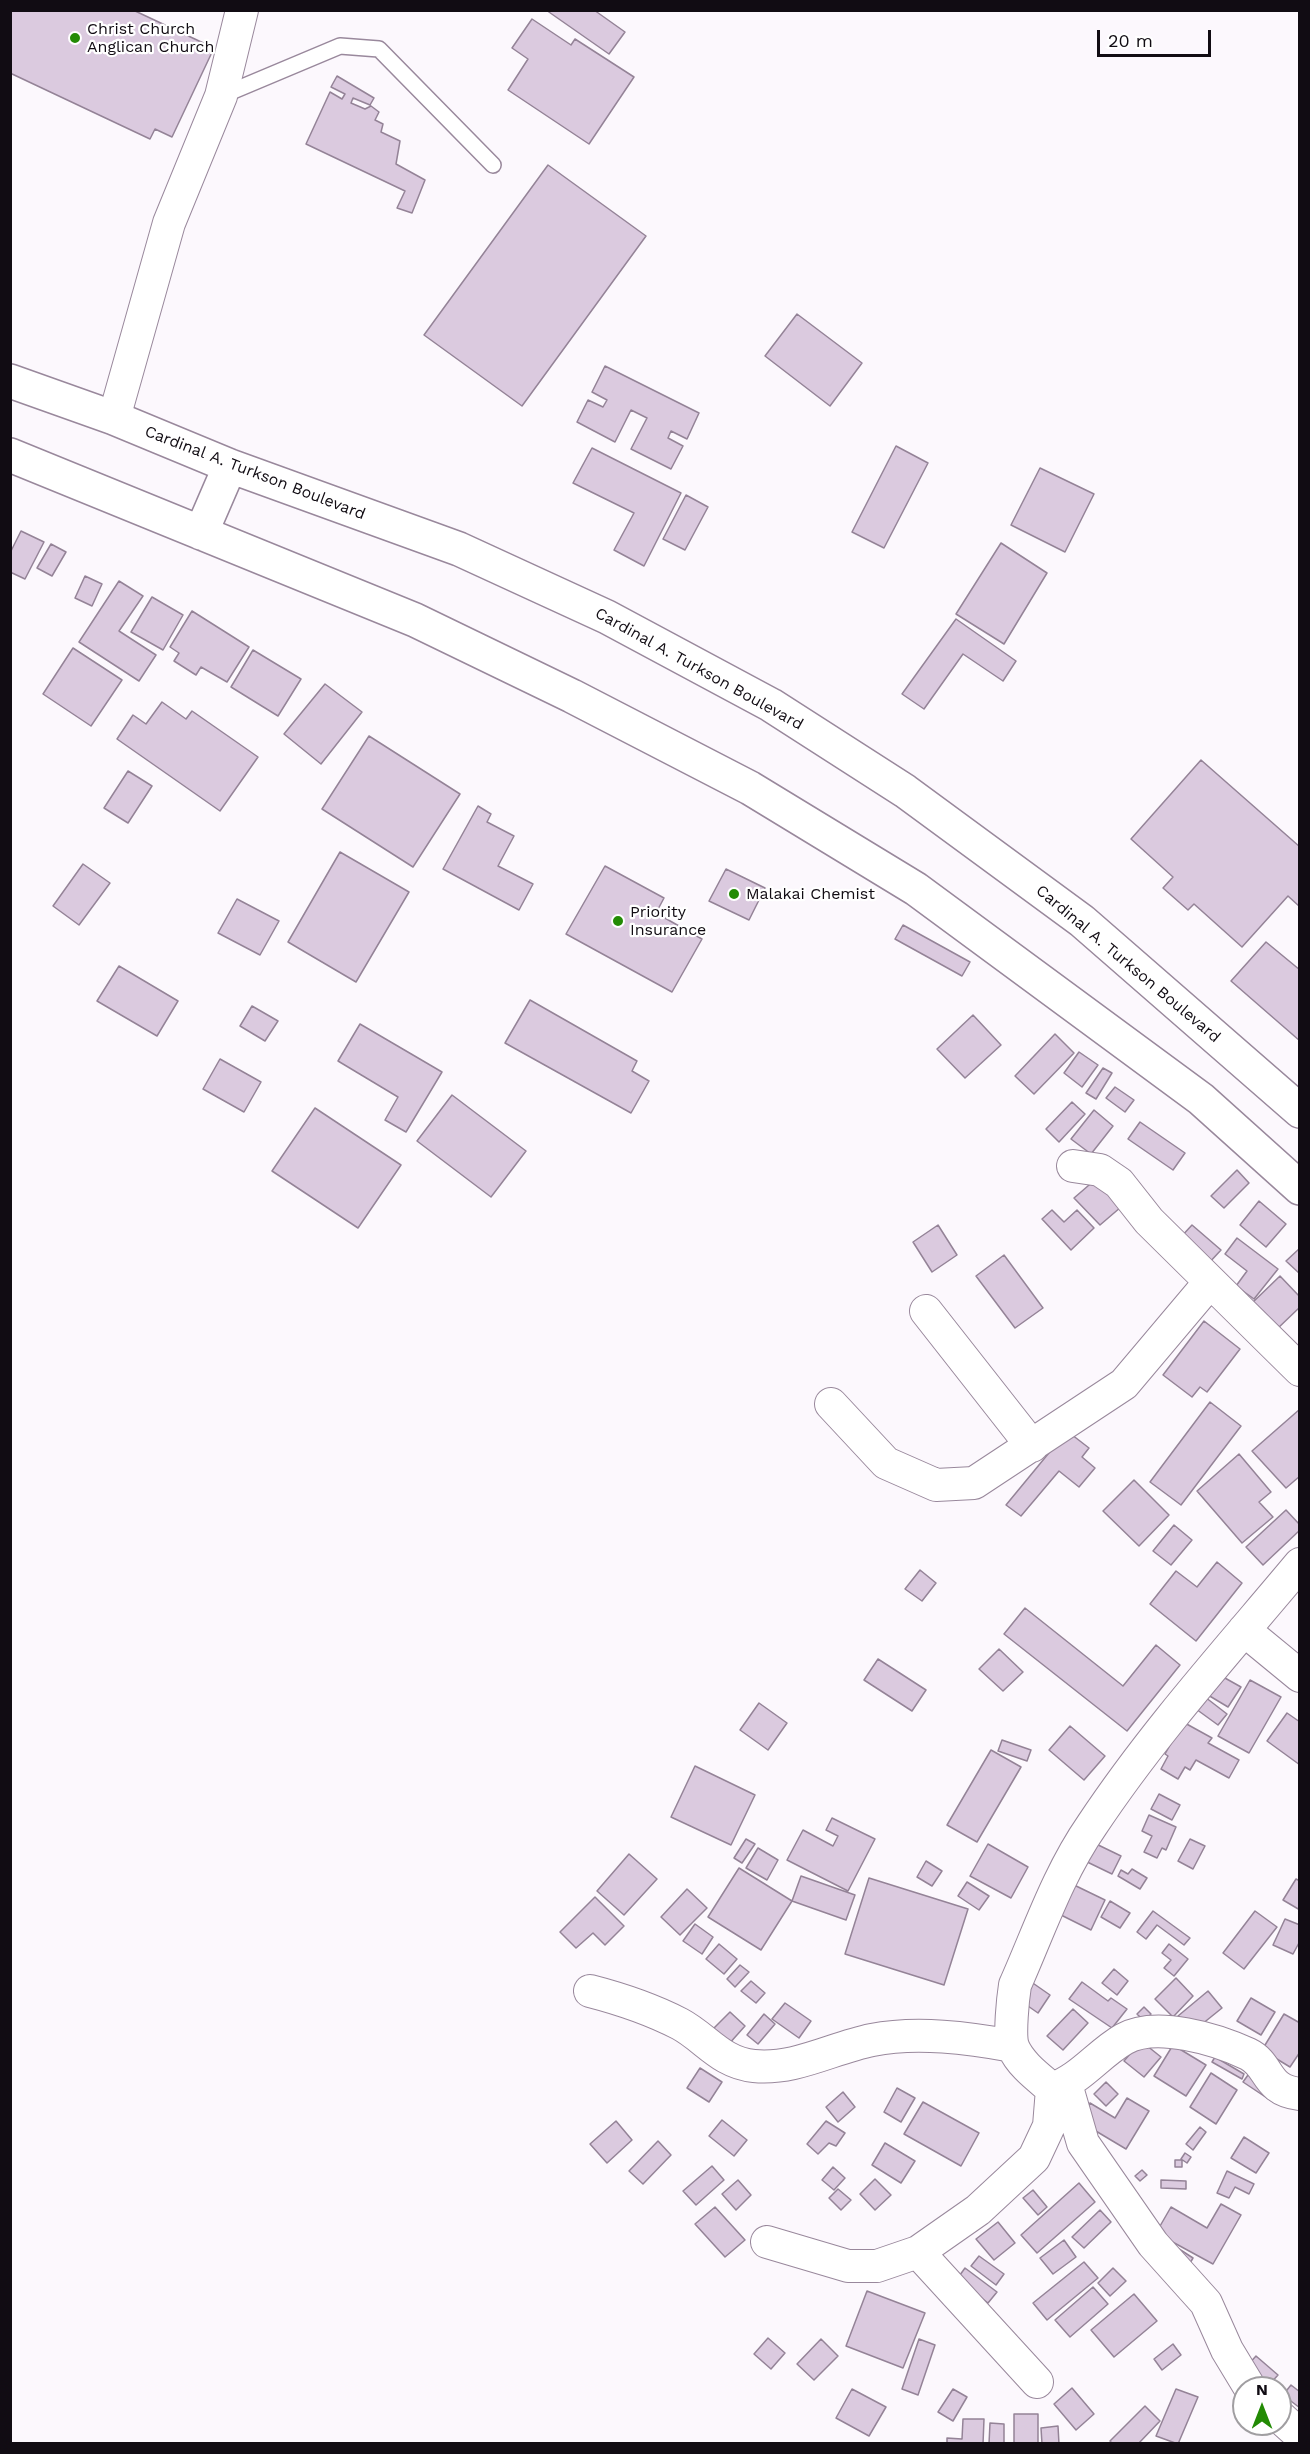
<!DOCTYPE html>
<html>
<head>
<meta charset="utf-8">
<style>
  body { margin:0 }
  #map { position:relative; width:1310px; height:2454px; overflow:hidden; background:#fcf8fd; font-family:"Work Sans",sans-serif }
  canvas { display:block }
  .frame { position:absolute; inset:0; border:12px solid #110c13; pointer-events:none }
  .north { position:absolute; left:1232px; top:2376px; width:60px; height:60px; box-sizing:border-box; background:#fff; border:2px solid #a09ea1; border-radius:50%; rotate:0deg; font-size:16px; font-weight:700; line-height:24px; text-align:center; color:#110c13 }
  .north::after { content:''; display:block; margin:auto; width:21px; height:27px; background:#238b05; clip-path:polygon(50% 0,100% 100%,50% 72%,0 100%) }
  .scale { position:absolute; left:1097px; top:30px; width:114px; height:27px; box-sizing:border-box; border:3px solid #110c13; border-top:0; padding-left:8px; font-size:18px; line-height:21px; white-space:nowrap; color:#110c13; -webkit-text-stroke:4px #fff; paint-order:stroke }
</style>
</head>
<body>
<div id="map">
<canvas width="1310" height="2454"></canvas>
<div class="frame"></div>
<div class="north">N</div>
<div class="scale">20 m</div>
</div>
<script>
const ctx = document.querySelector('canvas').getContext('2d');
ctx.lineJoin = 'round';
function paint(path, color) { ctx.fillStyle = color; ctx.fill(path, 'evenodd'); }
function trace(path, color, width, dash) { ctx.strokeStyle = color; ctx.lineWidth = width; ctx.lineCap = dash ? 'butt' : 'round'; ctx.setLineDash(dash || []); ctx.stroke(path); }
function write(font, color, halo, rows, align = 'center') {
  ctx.font = font + ' "Work Sans",sans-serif'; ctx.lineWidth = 4.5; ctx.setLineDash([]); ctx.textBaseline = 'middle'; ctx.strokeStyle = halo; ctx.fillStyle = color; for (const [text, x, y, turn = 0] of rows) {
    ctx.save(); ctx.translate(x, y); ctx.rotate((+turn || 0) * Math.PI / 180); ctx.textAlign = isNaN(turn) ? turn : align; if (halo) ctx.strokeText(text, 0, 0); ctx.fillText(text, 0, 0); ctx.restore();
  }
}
const building = new Path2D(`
  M10 10H133L214 48 172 137 155 129 150 139 10 73Z
  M546 10H594L625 32 609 54Z
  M532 19 571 45 575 39 634 77 589 144 508 90 528 59 512 48Z
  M337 76 374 98 370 105 353 98 351 103 365 109 371 106 379 112 375 120 383 124 381 132 400 141 396 164 425 180 412 213 397 208 405 191 306 144 330 92 342 99 345 94 331 87Z
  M548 165 646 236 522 406 424 335Z
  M797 314 862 363 830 406 765 356Z
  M605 366 699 413 687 439 671 431 668 438 683 446 671 469 631 449 647 418 631 410 615 442 577 422 588 400 603 407 607 400 592 392Z
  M896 446 928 463 884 548 852 532Z
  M592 448 681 493 644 566 614 550 634 513 573 483Z
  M1040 468 1094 494 1065 552 1011 525Z
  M686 495 708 507 685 550 663 539Z
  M21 531 44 542 25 579 10 572V553Z
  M1001 543 1047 573 1004 644 956 614Z
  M51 544 66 552 52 576 37 568Z
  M85 576 102 584 92 606 75 598Z
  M119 581 143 596 119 631 156 655 139 681 79 642Z
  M152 597 183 615 163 650 131 632Z
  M192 611 249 647 227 682 201 667 196 675 174 661 179 653 170 647Z
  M956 619 1016 661 1003 681 963 654 924 709 902 694Z
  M73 648 122 680 91 726 43 694Z
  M253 650 301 679 278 716 231 687Z
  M325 684 362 712 321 764 284 734Z
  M162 702 186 719 192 711 258 757 220 811 117 739 133 715 146 724Z
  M369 736 460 794 413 867 322 809Z
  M1201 760 1300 847V907L1288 896 1242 947 1194 904 1188 910 1163 888 1173 877 1131 839Z
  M128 771 152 786 128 823 104 808Z
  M478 806 491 814 487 822 514 836 498 866 533 884 519 910 443 869Z
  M340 852 409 892 356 982 288 942Z
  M83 864 110 883 79 925 53 906Z
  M605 866 664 898 656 913 702 939 672 992 566 934Z
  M726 869 765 888 749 920 709 901Z
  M237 899 279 921 260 955 218 933Z
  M903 925 970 962 962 976 895 939Z
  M1266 942 1300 970V1041L1231 981Z
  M119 966 178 1001 157 1036 97 1001Z
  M530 1000 637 1061 632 1071 649 1081 631 1113 505 1043Z
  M252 1006 278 1021 265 1041 240 1026Z
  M973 1015 1001 1045 965 1078 937 1049Z
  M360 1024 442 1072 406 1132 385 1120 398 1097 338 1061Z
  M1055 1034 1074 1053 1034 1094 1015 1076Z
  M1079 1052 1098 1065 1082 1087 1064 1073Z
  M220 1059 261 1082 244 1112 203 1089Z
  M1103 1068 1112 1073 1096 1099 1086 1093Z
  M1115 1087 1134 1100 1125 1112 1106 1098Z
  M452 1095 526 1151 491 1197 417 1141Z
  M1072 1102 1085 1114 1059 1142 1046 1129Z
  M315 1108 401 1165 358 1228 272 1171Z
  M1094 1110 1113 1126 1091 1154 1071 1139Z
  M1140 1122 1185 1153 1173 1170 1128 1139Z
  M1237 1170 1249 1183 1224 1208 1211 1196Z
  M1096 1179 1121 1207 1100 1225 1074 1198Z
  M1259 1201 1286 1224 1266 1247 1240 1225Z
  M1052 1210 1064 1222 1077 1210 1094 1228 1071 1250 1042 1219Z
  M938 1225 957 1255 932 1272 913 1242Z
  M1192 1225 1221 1250 1208 1264 1179 1239Z
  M1237 1238 1278 1269 1254 1299 1236 1286 1247 1271 1225 1254Z
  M1300 1248V1274L1286 1261Z
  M1004 1255 1043 1308 1015 1328 976 1276Z
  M1280 1276 1300 1297V1307L1276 1330 1251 1304Z
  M1204 1321 1240 1349 1207 1392 1200 1387 1192 1397 1163 1375Z
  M1210 1402 1241 1426 1181 1505 1150 1482Z
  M1300 1409V1476L1286 1488 1252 1451Z
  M1067 1431 1089 1448 1082 1457 1095 1468 1079 1487 1059 1471 1021 1516 1006 1505Z
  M1239 1454 1271 1492 1259 1502 1273 1517 1242 1543 1197 1491Z
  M1134 1480 1169 1515 1139 1546 1103 1511Z
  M1286 1510 1300 1525V1530L1263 1565 1246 1547Z
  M1174 1525 1192 1540 1171 1565 1153 1551Z
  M1217 1562 1242 1583 1196 1641 1150 1604 1176 1571 1197 1587Z
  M920 1570 936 1583 922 1601 905 1589Z
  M1025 1608 1123 1686 1156 1645 1180 1665 1127 1731 1004 1634Z
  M999 1649 1023 1672 1003 1691 979 1669Z
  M878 1659 926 1690 912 1711 864 1680Z
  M1216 1673 1241 1687 1228 1707 1203 1692Z
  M1250 1680 1281 1697 1249 1753 1218 1736Z
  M1205 1697 1227 1714 1218 1725 1196 1709Z
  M759 1703 787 1723 768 1750 740 1730Z
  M1287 1713 1300 1722V1765L1267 1741Z
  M1183 1722 1212 1738 1208 1743 1239 1760 1229 1778 1196 1760 1190 1770 1185 1767 1178 1779 1161 1769 1168 1756 1165 1754Z
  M1070 1726 1105 1756 1084 1780 1049 1750Z
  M1002 1740 1031 1750 1027 1761 998 1751Z
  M991 1750 1021 1767 977 1842 947 1825Z
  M695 1766 755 1795 731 1845 671 1817Z
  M1159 1794 1180 1805 1172 1820 1151 1809Z
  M1149 1815 1176 1827 1166 1850 1162 1848 1157 1858 1144 1852 1152 1836 1142 1831Z
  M832 1818 875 1839 848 1891 787 1860 803 1830 833 1846 838 1836 826 1830Z
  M746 1839 755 1844 742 1863 734 1858Z
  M1190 1839 1205 1846 1193 1869 1178 1861Z
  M1090 1841 1121 1856 1112 1874 1081 1859Z
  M988 1844 1028 1867 1011 1898 970 1876Z
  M758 1848 778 1860 767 1880 746 1868Z
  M629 1854 657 1879 624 1915 597 1891Z
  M926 1861 942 1871 932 1886 917 1877Z
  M739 1868 792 1901 761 1950 708 1917Z
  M1132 1869 1147 1878 1140 1889 1118 1876 1121 1870 1128 1874Z
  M801 1876 855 1895 846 1920 792 1901Z
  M869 1878 968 1909 944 1985 845 1954Z
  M1296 1879 1300 1881V1910L1283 1900Z
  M967 1882 989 1896 979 1910 958 1896Z
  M1072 1884 1105 1900 1091 1930 1057 1913Z
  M687 1889 707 1908 680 1935 661 1917Z
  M595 1897 624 1926 605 1945 593 1933 576 1948 560 1932Z
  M1110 1901 1130 1913 1120 1928 1101 1917Z
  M1153 1911 1190 1938 1184 1945 1157 1925 1146 1939 1137 1932Z
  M1255 1911 1277 1927 1244 1969 1223 1953Z
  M1285 1919 1300 1925V1941L1293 1954 1273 1945Z
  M695 1924 713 1937 702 1954 683 1941Z
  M719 1944 737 1959 724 1974 706 1959Z
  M1169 1944 1188 1959 1174 1976 1164 1968 1171 1960 1162 1953Z
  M740 1965 749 1972 735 1987 727 1979Z
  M1114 1969 1128 1981 1117 1995 1102 1983Z
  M1176 1978 1193 1996 1173 2017 1155 1999Z
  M1027 1979 1050 1995 1038 2013 1015 1997Z
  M751 1981 765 1993 756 2003 741 1991Z
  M1082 1982 1108 2001 1111 1998 1127 2009 1112 2028 1069 1999Z
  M1208 1991 1222 2008 1191 2033 1178 2016Z
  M1251 1998 1275 2012 1261 2035 1237 2021Z
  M785 2003 811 2021 799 2038 772 2019Z
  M1144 2007 1151 2014 1144 2021 1137 2014Z
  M1073 2009 1088 2023 1063 2050 1047 2036Z
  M730 2012 745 2026 728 2045 712 2030Z
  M764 2014 775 2024 758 2044 747 2035Z
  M1284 2014 1300 2023V2052L1290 2067 1262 2050Z
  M1141 2041 1161 2057 1144 2077 1124 2061Z
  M1173 2045 1206 2065 1186 2096 1154 2076Z
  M1215 2057 1244 2074 1242 2079 1212 2062Z
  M700 2068 722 2082 709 2102 687 2088Z
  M1211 2073 1237 2090 1216 2124 1190 2107Z
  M1248 2075 1278 2095 1273 2102 1243 2082Z
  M1106 2082 1118 2094 1106 2106 1094 2094Z
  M897 2088 915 2098 901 2122 884 2112Z
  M843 2092 855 2107 838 2122 826 2107Z
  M1127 2098 1149 2111 1126 2149 1079 2121 1090 2103 1115 2118Z
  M923 2102 979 2133 961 2166 904 2134Z
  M722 2120 747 2140 734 2156 709 2136Z
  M616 2121 632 2140 607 2163 590 2144Z
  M826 2121 845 2133 836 2146 829 2143 818 2154 807 2144Z
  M1200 2127 1206 2132 1193 2150 1186 2144Z
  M1244 2137 1269 2153 1256 2173 1231 2158Z
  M658 2141 671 2155 643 2184 629 2171Z
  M885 2143 915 2161 901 2183 872 2165Z
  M1185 2153 1191 2157 1187 2163 1181 2159Z
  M1175 2160H1182V2167H1175Z
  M712 2166 724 2180 696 2205 683 2191Z
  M833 2167 845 2178 834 2190 822 2180Z
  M1142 2170 1147 2175 1140 2181 1135 2176Z
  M1227 2171 1254 2184 1249 2194 1235 2187 1229 2198 1217 2193Z
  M875 2179 891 2195 875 2210 860 2194Z
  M738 2180 751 2195 736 2210 722 2194Z
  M1161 2180 1186 2181V2189L1161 2188Z
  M1079 2183 1095 2202 1037 2253 1021 2235Z
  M838 2189 851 2200 841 2210 829 2198Z
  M1033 2190 1047 2207 1038 2215 1023 2198Z
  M1221 2204 1241 2215 1213 2264 1156 2233 1171 2207 1207 2228Z
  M715 2207 745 2240 725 2257 695 2224Z
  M1100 2210 1111 2222 1084 2248 1072 2237Z
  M998 2222 1015 2243 994 2260 976 2239Z
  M1064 2240 1076 2257 1053 2274 1040 2258Z
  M1176 2247 1193 2258 1186 2270Z
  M979 2256 1004 2274 996 2285 971 2266Z
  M1084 2262 1098 2278 1047 2320 1033 2303Z
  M965 2268 997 2292 988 2303 957 2279Z
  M1113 2268 1126 2281 1110 2296 1098 2283Z
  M1093 2287 1108 2304 1070 2337 1055 2320Z
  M867 2291 925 2313 903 2368 846 2346Z
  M1134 2294 1157 2321 1114 2357 1091 2330Z
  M768 2338 785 2353 771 2369 754 2354Z
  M821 2339 838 2356 814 2380 797 2364Z
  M919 2339 935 2345 918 2395 902 2389Z
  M1173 2344 1181 2355 1162 2370 1154 2359Z
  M1256 2356 1278 2375 1268 2386 1246 2367Z
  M1291 2385 1300 2392V2408L1283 2395Z
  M1072 2388 1094 2414 1076 2430 1054 2404Z
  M852 2389 886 2407 869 2436 836 2418Z
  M953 2389 967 2397 953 2421 938 2412Z
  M1176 2389 1198 2397 1178 2444 1156 2436Z
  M1145 2406 1160 2421 1138 2444H1113L1110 2441Z
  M1014 2414H1038V2444H1014Z
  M963 2419H984L983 2444H947V2438L962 2439Z
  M990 2423 1004 2424V2444H989Z
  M1058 2426 1059 2444H1042L1041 2428Z`);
paint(building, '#dbcadf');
trace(building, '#948397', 1.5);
const service = new Path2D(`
  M221 96 340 46 379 49 493 165`);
const minor = new Path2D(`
  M114 418 169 223 221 96 242 10
  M1073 1166 1100 1170 1119 1183 1149 1221 1300 1370
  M926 1311 1032 1446
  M831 1404 886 1463 936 1485 974 1483 1124 1384 1210 1282
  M1244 1630 1300 1676
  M590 1991C621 1999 651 2009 680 2024 706 2038 721 2063 754 2066 796 2070 832 2048 872 2040 917 2031 969 2038 1013 2046
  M1066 2084 1083 2143 1153 2244 1206 2303 1227 2350 1250 2388
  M1052 2089C1038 2077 1021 2065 1013 2047 1009 2035 1013 1998 1015 1985 1039 1931 1058 1874 1092 1825 1153 1733 1229 1649 1300 1564
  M1052 2089C1081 2079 1098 2054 1124 2039 1156 2021 1216 2039 1248 2054 1271 2065 1264 2090 1300 2094
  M767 2242 848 2266H877L918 2252 978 2210 1034 2158 1049 2126 1052 2089
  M918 2252 1037 2382
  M1280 2417 1300 2435`);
const tertiary = new Path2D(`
  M10 381 114 418 230 466 459 549 607 617 771 705 905 791 1082 921 1300 1111
  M10 455 415 620 572 696 750 788 916 889 1201 1099 1300 1188
  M201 533 230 466`);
trace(service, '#99889c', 18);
trace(minor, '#99889c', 34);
trace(tertiary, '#99889c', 36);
trace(service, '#fff', 15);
trace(minor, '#fff', 32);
trace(tertiary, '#fff', 33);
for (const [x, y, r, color] of [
  [75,38,6,"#238b05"],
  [734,894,6,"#238b05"],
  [618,921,6,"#238b05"]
]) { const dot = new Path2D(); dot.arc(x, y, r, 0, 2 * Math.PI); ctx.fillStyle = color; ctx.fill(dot); trace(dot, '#fff', 2); }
write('16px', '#110c13', '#fff', [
  ["Christ Church",87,29],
  ["Anglican Church",87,47],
  ["Malakai Chemist",746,894],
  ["Priority",630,912],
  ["Insurance",630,930]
], 'left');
write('16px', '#110c13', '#fff', [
  ["Cardinal A. Turkson Boulevard",255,473,21],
  ["Cardinal A. Turkson Boulevard",699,669,29],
  ["Cardinal A. Turkson Boulevard",1128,964,40]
]);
</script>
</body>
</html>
